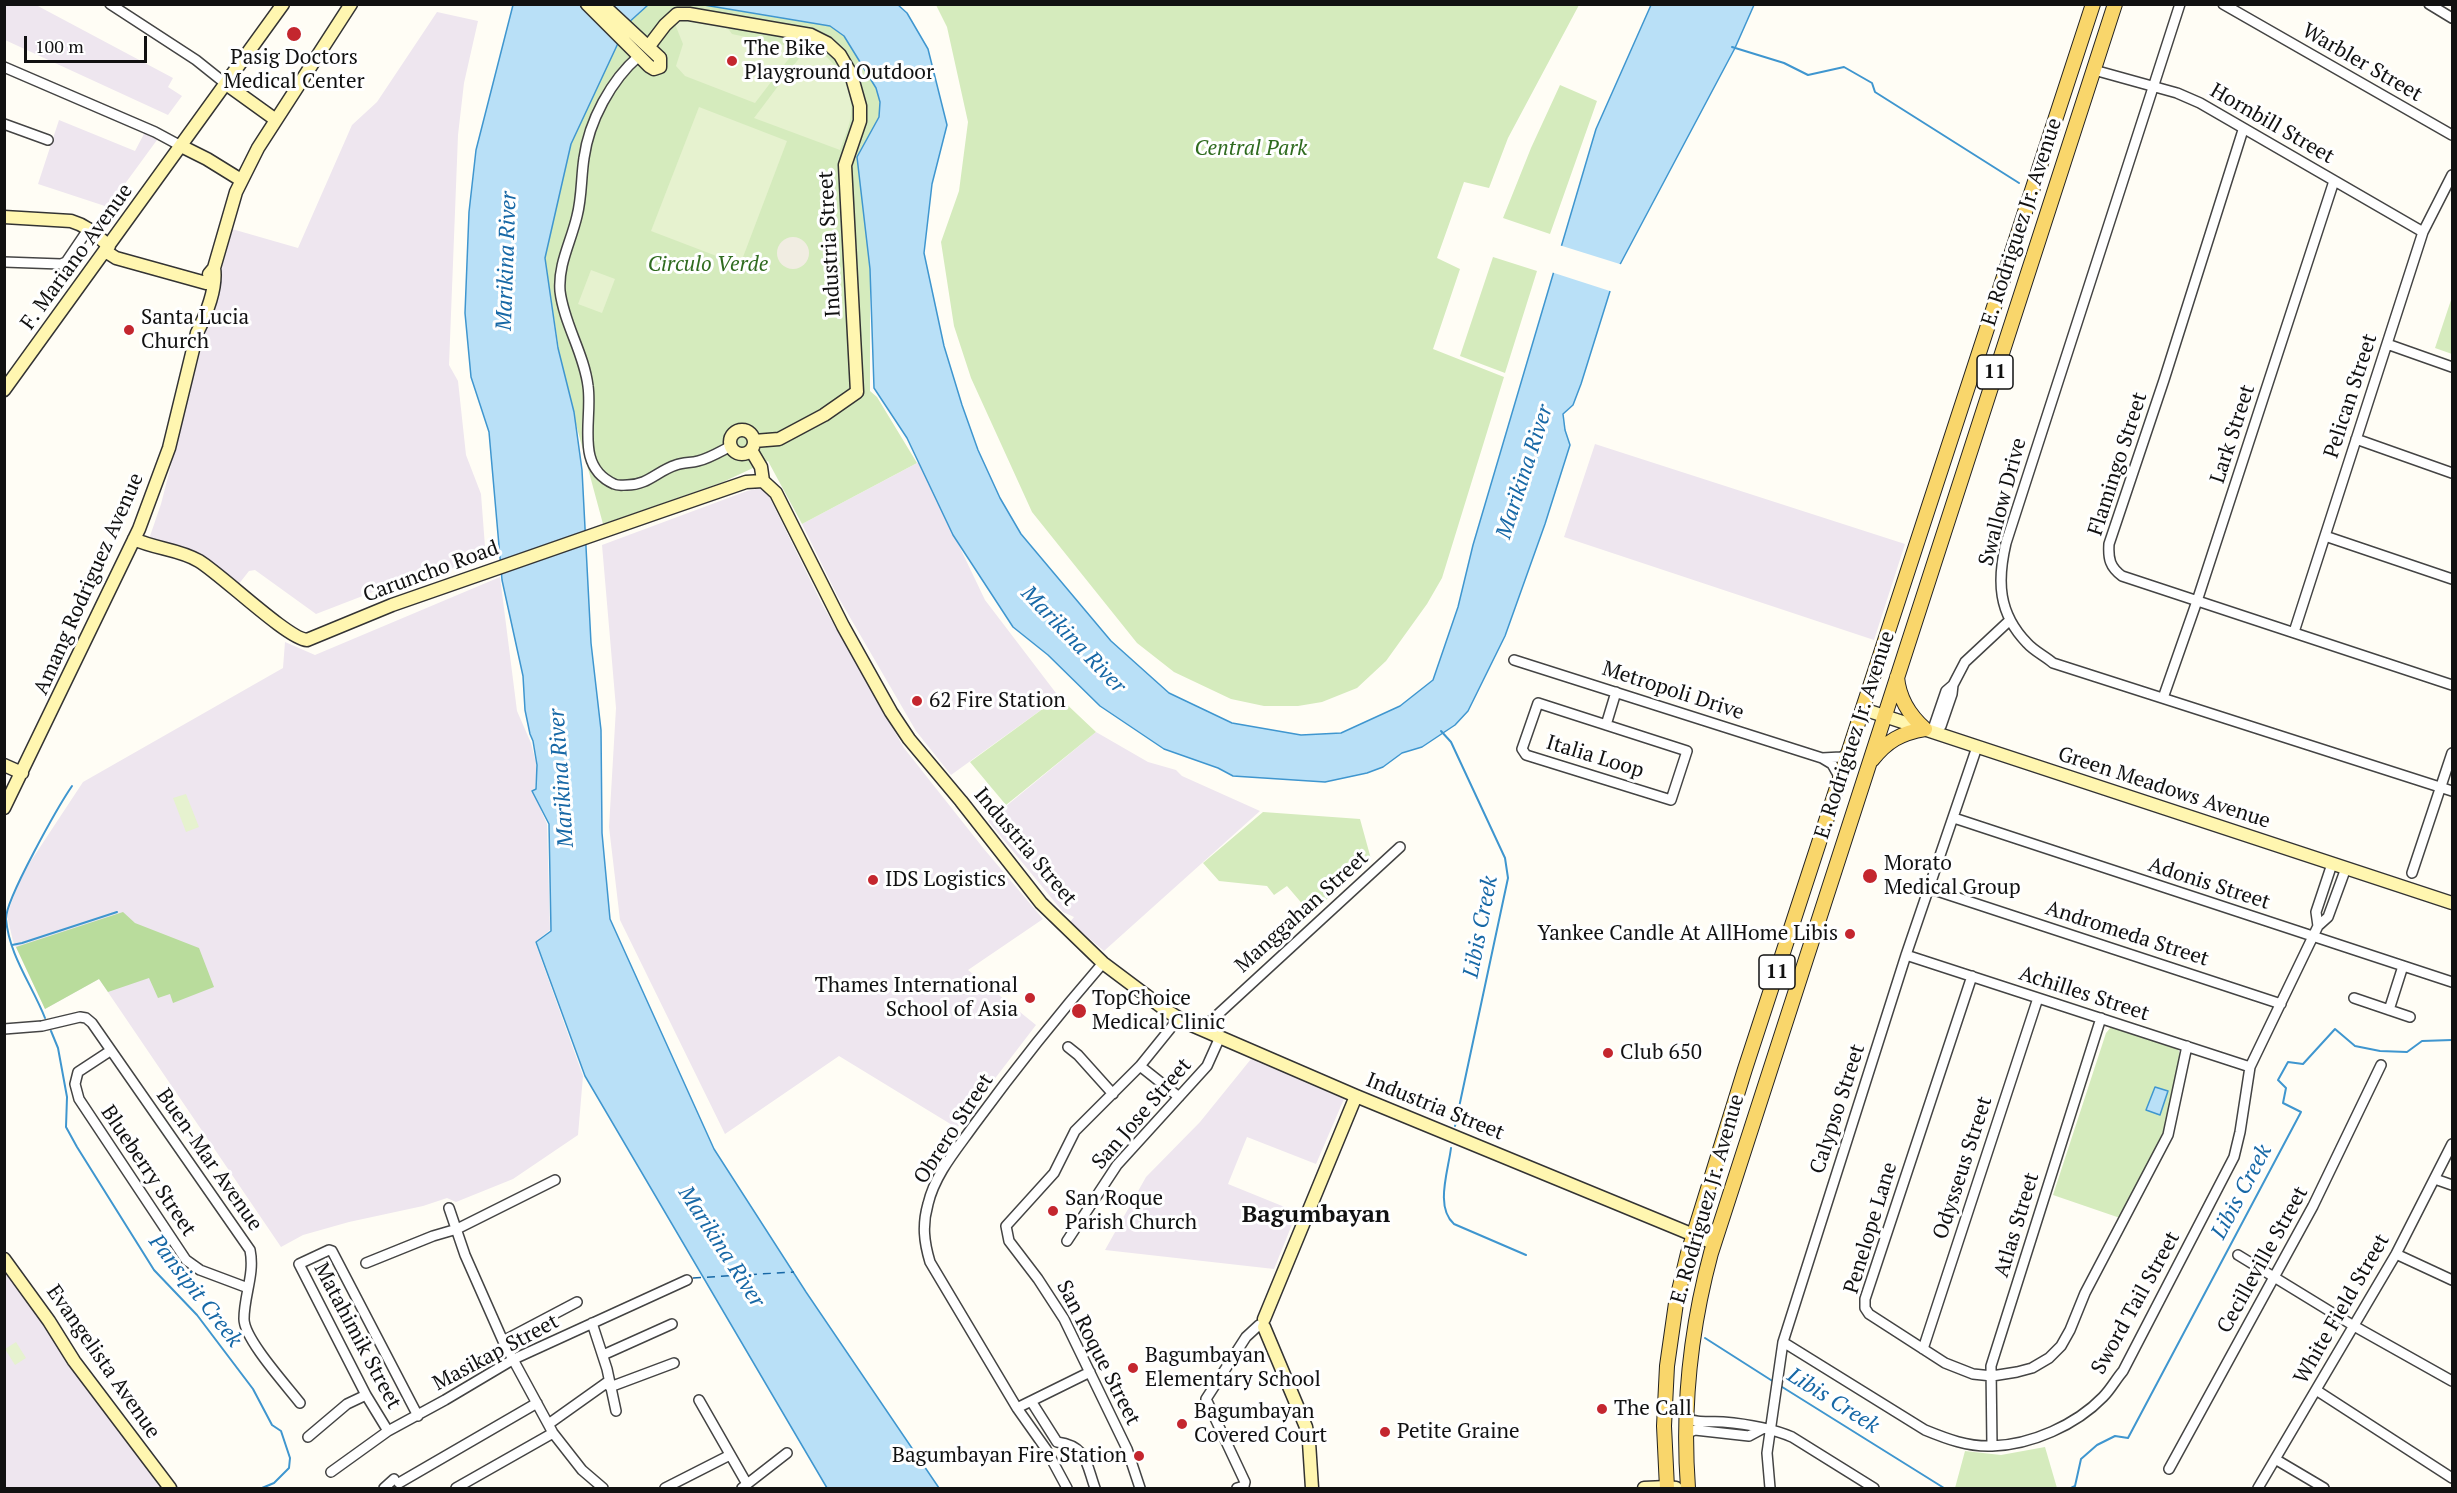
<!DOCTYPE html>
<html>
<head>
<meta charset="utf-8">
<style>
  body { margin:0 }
  #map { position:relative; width:2457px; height:1493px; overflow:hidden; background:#fffdf5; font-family:"PT Serif",serif }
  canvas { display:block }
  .frame { position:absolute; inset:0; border:6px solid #111; pointer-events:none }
  .scale { position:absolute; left:24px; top:36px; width:123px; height:27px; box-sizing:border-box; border:3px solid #111; border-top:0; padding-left:8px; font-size:18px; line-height:21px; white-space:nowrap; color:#111; -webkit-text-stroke:4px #fff; paint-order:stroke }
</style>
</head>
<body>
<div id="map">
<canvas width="2457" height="1493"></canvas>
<div class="frame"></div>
<div class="scale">100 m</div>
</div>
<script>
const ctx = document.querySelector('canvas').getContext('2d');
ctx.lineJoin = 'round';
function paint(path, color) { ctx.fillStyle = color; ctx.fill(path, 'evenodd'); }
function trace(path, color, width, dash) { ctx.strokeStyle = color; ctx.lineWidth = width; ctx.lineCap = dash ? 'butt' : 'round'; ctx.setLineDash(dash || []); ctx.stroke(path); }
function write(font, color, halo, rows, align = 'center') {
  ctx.font = font + ' "PT Serif",serif'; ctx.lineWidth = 6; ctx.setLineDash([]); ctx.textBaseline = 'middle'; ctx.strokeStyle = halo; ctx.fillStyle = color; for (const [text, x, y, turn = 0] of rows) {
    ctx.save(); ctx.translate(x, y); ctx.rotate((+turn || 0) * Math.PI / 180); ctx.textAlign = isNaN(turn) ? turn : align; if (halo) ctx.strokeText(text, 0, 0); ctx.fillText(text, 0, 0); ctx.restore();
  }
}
paint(new Path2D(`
  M4 5H36L173 78 168 87 182 96 168 115 5 40Z
  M437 12 478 21 464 83 458 135 449 365 458 381 466 455 481 494 486 560 404 580 316 614 255 570 249 571 238 585 185 547 149 539 161 504 232 229 298 248 352 125 377 102Z
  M59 120 135 151 145 132 157 140 108 207 38 184Z
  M1595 444 1905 544 1874 640 1564 537Z
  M919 462 985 600 1059 697 951 775 916 731 837 595 802 524Z
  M761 488 767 492 822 604 904 748 984 849 1043 919 968 970 1036 1025 957 1128 839 1056 725 1134 620 920 609 827 616 708 602 545 747 491Z
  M500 577 517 711 531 743 536 763V776L535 788 532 790 547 824 550 930 535 942 583 1076 578 1135 513 1179 456 1202 447 1198 423 1206 349 1222 303 1235 281 1247 99 979 45 1009 13 941 7 915 21 876 83 782 283 668 285 642 315 655Z
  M1096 732 1148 762 1176 770 1182 776 1260 811 1104 951 1070 922 1074 917 1063 912 988 821Z
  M1251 1059 1344 1099 1316 1164 1247 1137 1228 1184 1297 1212 1274 1269 1105 1250 1146 1177 1200 1122Z
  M7 1268 160 1488H5L4 1269Z`), '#eee6ef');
paint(new Path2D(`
  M648 5H704L830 26 844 36 876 88 880 102 879 117 857 157 870 269V391L877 397 917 463 802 524 768 461 723 482 603 524 563 376 545 258 571 144 627 24Z
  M936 5H1579L1508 138 1489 188 1464 182 1437 258 1460 269 1433 349 1504 377 1442 578 1427 604 1386 661 1357 688 1322 702 1298 706H1264L1231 699 1174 672 1137 643 1032 512 971 378 954 326 941 242 959 191 968 122 947 27Z
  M1560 85 1597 101 1550 234 1503 218 1531 148Z
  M1493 257 1537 271 1505 373 1460 356Z
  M2452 297V354L2435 348Z
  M1059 697 1096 732 1006 805 970 762Z
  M1263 812 1360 819 1371 859 1311 914 1287 886 1274 895 1267 886 1219 881 1203 863Z
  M2111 1027 2177 1047 2180 1054 2171 1103 2163 1132 2120 1218 2053 1195 2106 1033Z
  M2045 1447 2057 1488H1955L1965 1451 2001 1455Z`), '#d5ebbd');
paint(new Path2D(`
  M123 912 135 923 199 948 214 987 173 1003 170 994 158 998 149 978 108 992 99 979 45 1009 16 947Z`), '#b9dc9c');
paint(new Path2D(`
  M681 18 727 27 732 34 797 48 755 103 685 76 676 66 683 44 675 24Z
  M809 45C835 59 853 83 851 114 850 126 844 138 840 150L754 118Z
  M699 107 787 141 740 265 651 231Z
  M591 270 615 279 602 313 578 304Z
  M186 794 199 827 186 832 173 798Z
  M16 1342 26 1358 15 1365 5 1349Z`), '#e6f2cf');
paint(new Path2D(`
  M777 253a16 16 0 1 1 32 0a16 16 0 1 1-32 0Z`), '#f1ede2');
const water = new Path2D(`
  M897 4 907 13 928 49 947 125 932 184 924 253 944 346 962 405 978 450 1000 498 1021 534 1111 641 1169 693 1232 723 1301 735 1341 733 1400 706 1433 680 1458 607 1473 545 1596 129 1651 5H1754L1735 48 1616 272 1581 384 1573 405 1563 414 1565 430 1570 445 1545 524 1505 636 1468 711 1455 725 1422 747 1402 753 1383 767 1367 773 1325 782 1233 776 1218 768 1164 749 1100 706 1048 655 1013 627 953 535 907 438 874 388 870 269 857 157 879 117 880 102 876 88 844 36 830 26 704 5Z
  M513 5H648L627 24 571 144 545 258 558 348 574 412 582 470 591 643 601 730 602 833 610 919 714 1149 806 1292 939 1488H827L585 1076 536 942 551 931 549 824 532 791 536 789 537 765 533 741 530 734 525 710 523 676 502 580 489 432 471 377 465 313 469 212 476 150Z
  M2155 1087 2168 1091 2160 1115 2146 1110Z`);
paint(water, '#b9e0f7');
trace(water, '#3f96cf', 1.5);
paint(new Path2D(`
  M1559 245 1623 265 1613 292 1551 272Z`), '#fffdf5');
trace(new Path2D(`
  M1732 47 1784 63 1808 75 1844 67 1872 83 1875 92 2019 183
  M1441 731 1451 742 1505 858 1508 878 1455 1126
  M12 945 22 943 117 912
  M45 1018C32 985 9 955 6 919 5 900 59 805 72 786
  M51 1031 58 1048 67 1097 66 1127 77 1147 154 1270 197 1315 253 1389 272 1425 281 1431 290 1458 289 1468 274 1483 262 1488
  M1451 1148C1448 1172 1435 1207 1454 1224L1526 1255
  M1705 1338 1774 1382
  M1779 1385 1944 1488
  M2071 1488 2075 1486 2081 1459 2097 1445 2115 1436 2128 1438 2301 1112 2283 1103 2286 1088 2278 1080 2288 1062 2303 1064 2335 1029 2355 1046 2380 1051 2407 1052 2422 1041 2452 1040`), '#3f96cf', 2);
trace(new Path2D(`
  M693 1278 794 1272`), '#1768a6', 1.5, [8, 6]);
const street = new Path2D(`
  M110 4 196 60 226 84
  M2180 4 2006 543C1997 581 1998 613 2027 643 2034 651 2045 656 2053 663L2452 791
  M2223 4 2452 135
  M2429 4 2452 18
  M639 56C611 80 589 121 584 158 581 177 582 197 577 216 571 242 558 264 560 291 564 324 584 353 588 386 593 420 574 466 614 484 618 486 622 485 627 485 648 485 657 471 676 465 683 462 691 463 698 461 710 458 721 451 731 446
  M4 67 155 132 181 146
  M2094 70 2177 93 2200 103 2423 232
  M4 124 48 140
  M2243 130 2164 380 2109 544C2108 559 2110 567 2122 576L2452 685
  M4 262 61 264 66 262 89 228
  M2387 344 2452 367
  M2356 439 2452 473
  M2325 536 2452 579
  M2294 632 2423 232 2452 175
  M1514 660 1822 758 1832 764 1840 778
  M2163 698 2197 601 2334 181
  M1538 703 1687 751 1671 800 1526 755 1522 749Z
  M1606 725 1616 692
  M1941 726 1952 694 1953 685
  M1932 732 1946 691 1953 685 1965 662 2010 620
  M1822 758 1841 757 1850 753
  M1954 818 2452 982
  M2412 873 2452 753
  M1928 888 2281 1004
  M2318 926 2316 912 2332 864
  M1906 955 2250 1067
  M1972 976 1865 1299V1308L1869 1314 1945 1363 1973 1374 1992 1376 2017 1372 2032 1368 2049 1358 2061 1346 2070 1330 2085 1293 2168 1135 2187 1046
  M2354 998 2410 1017
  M2389 1010 2403 966
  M4 1029 42 1026 80 1017 86 1018 92 1023 250 1250C255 1274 244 1295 244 1319 244 1339 287 1386 300 1403
  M1202 1029 1400 847
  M1068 1047 1078 1055 1113 1094
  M110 1051 78 1072 75 1084 79 1099 186 1260 200 1270 248 1288
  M1140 1066 1179 1097
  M2435 1179 2452 1185
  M449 1208 465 1255 503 1341 553 1433 582 1470 603 1488
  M1067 1241 1117 1165 1207 1066 1220 1037
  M2396 1254 2452 1280
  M2238 1255 2354 1326 2452 1381
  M366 1263 433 1236 457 1229 555 1180
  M592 1323 607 1369 616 1411
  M503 1341 577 1302
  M1783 1342 1925 1430C1947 1439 1968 1447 1992 1446 2031 1445 2076 1425 2103 1397 2111 1389 2116 1379 2123 1371L2234 1157 2240 1132 2250 1067 2318 926 2328 917 2346 868
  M1923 1349 2038 998
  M603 1355 672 1324
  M610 1387 674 1363
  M2316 1390 2452 1478
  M699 1400 747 1484
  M1031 1401 1057 1442C1087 1446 1086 1463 1095 1488
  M1017 1408 1090 1372
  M1685 1417C1696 1424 1710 1421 1723 1422 1746 1424 1771 1428 1792 1437L1874 1488
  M550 1423 609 1381
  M388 1431 366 1395 299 1264 329 1250 332 1251 418 1416
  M1685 1434 1695 1430 1749 1436 1762 1429
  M308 1437 347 1404 366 1395
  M1992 1446 1991 1366 2101 1018
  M2275 1459 2324 1488
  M2169 1469 2313 1206 2381 1065
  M331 1472 388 1431 445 1400 514 1359 687 1280
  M399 1483 537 1403
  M384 1488 394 1479
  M456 1488 553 1433
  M665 1488 730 1455
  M742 1488 787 1453
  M1067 1488 1046 1449 1017 1408 930 1262C924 1242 922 1225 928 1204 935 1174 957 1149 974 1125 1015 1069 1058 1015 1103 963
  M1140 1488 1127 1449 1064 1319 1038 1279 1009 1241 1006 1226 1054 1173 1075 1131 1140 1066 1178 1019
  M1237 1488 1244 1486 1245 1482 1206 1399 1246 1337 1259 1325
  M1770 1488 1767 1453 1783 1342 1906 955 1977 747
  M2258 1488 2396 1254 2452 1144`);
const secondary = new Path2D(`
  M587 4 649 66 654 69 660 67V58L602 4
  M649 46 665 25 677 14H689L811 35 827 43 840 55 851 74 860 106V121L845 165 857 392 824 415 779 439 754 441
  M226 84 276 120
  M181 146 207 159 241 180
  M4 217 71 221C88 226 96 235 109 246
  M105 251 116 258 206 283
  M209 274 214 268 236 192 258 148 351 4
  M4 390 283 4
  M730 442a12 12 0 1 1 24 0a12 12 0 1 1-24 0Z
  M751 450 761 467 763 481
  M134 539C155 549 179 549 199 561 222 575 288 639 307 640L392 605 659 512 746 482 763 481 776 493 843 626 891 712 909 739 961 801 1041 903 1103 963 1167 1011 1187 1023 1356 1096 1713 1243
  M1863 709 2452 903
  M4 765 22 773
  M4 808 139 529 169 448 197 333C206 315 217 288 214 268
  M4 1259 49 1321 74 1361 170 1488
  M1264 1319 1356 1096
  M1264 1327 1306 1427 1309 1442 1312 1488
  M1644 1488 1667 1487 1676 1488`);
const primary = new Path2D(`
  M1897 677C1899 699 1909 715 1925 729
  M1872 760C1887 741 1901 733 1925 729
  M1667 1488 1664 1426 1667 1366 1676 1303 1688 1253 1745 1069 2093 4
  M1688 1488C1682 1408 1690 1331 1711 1253L2115 4`);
trace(street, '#444', 12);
trace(secondary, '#333', 15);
trace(primary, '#222', 16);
trace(street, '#fff', 9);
trace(secondary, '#fff6b0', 12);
trace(primary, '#f9d66b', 14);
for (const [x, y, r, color] of [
  [294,34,8,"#c4262e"],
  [732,61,6,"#c4262e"],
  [129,330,6,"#c4262e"],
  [917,701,6,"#c4262e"],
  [1870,876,8,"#c4262e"],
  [873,880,6,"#c4262e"],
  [1850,934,6,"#c4262e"],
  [1030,998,6,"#c4262e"],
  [1079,1011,8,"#c4262e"],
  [1608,1053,6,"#c4262e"],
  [1053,1211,6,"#c4262e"],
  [1133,1368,6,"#c4262e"],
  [1602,1409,6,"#c4262e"],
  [1182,1424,6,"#c4262e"],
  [1385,1432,6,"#c4262e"],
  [1139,1456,6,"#c4262e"]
]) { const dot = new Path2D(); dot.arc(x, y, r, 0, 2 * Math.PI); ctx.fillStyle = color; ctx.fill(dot); trace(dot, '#fff', 2); }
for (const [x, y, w] of [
  [1995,372,36],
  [1777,972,36]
]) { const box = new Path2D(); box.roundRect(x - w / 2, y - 17, w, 34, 4.5); ctx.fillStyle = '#fff'; ctx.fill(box); trace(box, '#111', 1.5); }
write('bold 20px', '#111', null, [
  ["11",1995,372],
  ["11",1777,972]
]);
write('21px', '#111', '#fff', [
  ["The Bike",744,49],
  ["Playground Outdoor",744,73],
  ["Pasig Doctors",294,58,"center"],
  ["Medical Center",294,82,"center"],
  ["Santa Lucia",141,318],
  ["Church",141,342],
  ["62 Fire Station",929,701],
  ["Morato",1884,864],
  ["Medical Group",1884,888],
  ["IDS Logistics",885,880],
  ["Yankee Candle At AllHome Libis",1838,934,"right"],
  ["Thames International",1018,986,"right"],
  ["School of Asia",1018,1010,"right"],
  ["TopChoice",1092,999],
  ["Medical Clinic",1092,1023],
  ["Club 650",1620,1053],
  ["San Roque",1065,1199],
  ["Parish Church",1065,1223],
  ["Bagumbayan",1145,1356],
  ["Elementary School",1145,1380],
  ["The Call",1614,1409],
  ["Bagumbayan",1194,1412],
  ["Covered Court",1194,1436],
  ["Petite Graine",1397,1432],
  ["Bagumbayan Fire Station",1127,1456,"right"]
], 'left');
write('21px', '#111', '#fff', [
  ["Warbler Street",2362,63,30],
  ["Hornbill Street",2272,124,30],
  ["E. Rodriguez Jr. Avenue",2022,222,-72],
  ["Industria Street",830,244,-93],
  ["F. Mariano Avenue",77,257,-54],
  ["Pelican Street",2351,396,-72],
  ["Lark Street",2233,434,-72],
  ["Flamingo Street",2118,464,-72],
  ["Swallow Drive",2003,502,-75],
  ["Caruncho Road",431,572,-20],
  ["Amang Rodriguez Avenue",89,584,-66],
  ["Metropoli Drive",1673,691,18],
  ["E. Rodriguez Jr. Avenue",1855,735,-72],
  ["Italia Loop",1595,757,17],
  ["Green Meadows Avenue",2164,788,18],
  ["Industria Street",1025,847,50],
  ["Adonis Street",2209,884,18],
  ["Manggahan Street",1302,912,-42],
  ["Andromeda Street",2127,934,18],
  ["Achilles Street",2084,994,18],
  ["Industria Street",1435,1107,22],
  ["Calypso Street",1838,1109,-72],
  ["San Jose Street",1142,1114,-49],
  ["Obrero Street",954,1129,-57],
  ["Buen-Mar Avenue",209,1160,55],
  ["Odysseus Street",1963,1168,-72],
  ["Blueberry Street",148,1171,56],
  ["E. Rodriguez Jr. Avenue",1708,1199,-74],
  ["Atlas Street",2017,1225,-73],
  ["Penelope Lane",1871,1228,-73],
  ["Cecilleville Street",2263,1260,-61],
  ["Sword Tail Street",2136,1303,-61],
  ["White Field Street",2342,1309,-60],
  ["Matahimik Street",357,1336,62],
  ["Masikap Street",496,1353,-28],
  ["San Roque Street",1098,1353,63],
  ["Evangelista Avenue",103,1362,55]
]);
write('italic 21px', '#2f6b1f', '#fff', [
  ["Central Park",1251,149],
  ["Circulo Verde",708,265]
]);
write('italic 22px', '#1768a6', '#fff', [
  ["Marikina River",507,261,-88],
  ["Marikina River",1525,472,-72],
  ["Marikina River",1073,640,46],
  ["Marikina River",562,778,-94],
  ["Libis Creek",1481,927,-79],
  ["Libis Creek",2242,1192,-62],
  ["Marikina River",721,1247,57],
  ["Pansipit Creek",195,1291,52],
  ["Libis Creek",1833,1401,32]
]);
write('bold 24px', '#111', '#fff', [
  ["Bagumbayan",1316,1215]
]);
</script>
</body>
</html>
